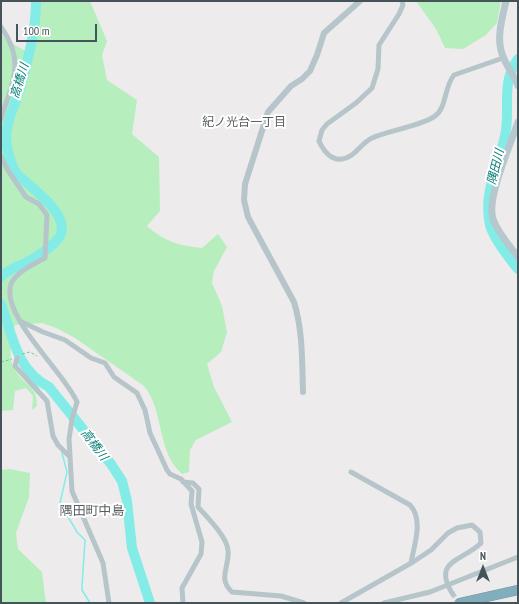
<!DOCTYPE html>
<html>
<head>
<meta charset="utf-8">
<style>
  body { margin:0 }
  #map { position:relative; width:519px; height:604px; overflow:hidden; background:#eeebec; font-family:"PT Sans Narrow",sans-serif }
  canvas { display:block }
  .frame { position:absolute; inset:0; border:2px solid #445459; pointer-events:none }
  .north { position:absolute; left:463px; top:548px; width:40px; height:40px; -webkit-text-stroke:3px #fff; paint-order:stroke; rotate:0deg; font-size:11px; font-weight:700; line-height:16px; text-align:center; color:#445459 }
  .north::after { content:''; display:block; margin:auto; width:14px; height:18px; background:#445459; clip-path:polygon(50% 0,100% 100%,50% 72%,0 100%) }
  .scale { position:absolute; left:16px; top:24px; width:81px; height:18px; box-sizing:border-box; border:2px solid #445459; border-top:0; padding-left:5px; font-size:12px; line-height:14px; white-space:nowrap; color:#445459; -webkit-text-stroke:3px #fff; paint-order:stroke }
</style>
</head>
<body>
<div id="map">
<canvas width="519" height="604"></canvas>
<div class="frame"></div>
<div class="north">N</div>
<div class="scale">100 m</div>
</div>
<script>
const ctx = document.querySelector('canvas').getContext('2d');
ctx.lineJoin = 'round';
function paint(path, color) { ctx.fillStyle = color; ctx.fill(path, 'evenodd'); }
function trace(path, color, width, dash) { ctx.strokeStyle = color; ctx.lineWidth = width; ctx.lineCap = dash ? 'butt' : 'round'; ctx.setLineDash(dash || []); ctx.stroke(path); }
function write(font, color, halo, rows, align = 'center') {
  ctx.font = font + ' "PT Sans Narrow","Noto Sans JP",sans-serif'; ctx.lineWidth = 4; ctx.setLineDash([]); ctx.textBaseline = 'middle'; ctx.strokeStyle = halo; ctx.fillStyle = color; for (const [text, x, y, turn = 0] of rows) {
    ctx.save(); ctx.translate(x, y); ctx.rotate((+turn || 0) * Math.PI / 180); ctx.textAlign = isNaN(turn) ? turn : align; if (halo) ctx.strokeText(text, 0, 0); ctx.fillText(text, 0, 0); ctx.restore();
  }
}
paint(new Path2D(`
  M32 1H90L107 41 102 55 107 80 137 100 132 134 159 157 160 211 147 226C164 241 179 246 202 248L218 234 227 247 214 271 212 283 222 306 227 332 221 352 207 364 214 387 232 422 196 440 190 450 189 472 182 474C156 451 165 412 144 386L75 338 56 328 42 323 15 325C12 340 6 360 17 373 27 387 37 386 37 406L32 410 33 396 26 388 15 391 13 410 1 411V33L7 41 26 51 32 17Z
  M416 1H501L497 23 486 35 463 49 445 48 436 29Z
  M10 469 30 473 29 497 16 533 18 549 42 572 46 603H1V470Z`), '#b7eebe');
trace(new Path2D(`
  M21 359C20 372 33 378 39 389
  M62 453 67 472 60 503 77 532 85 540 82 586V590L90 603`), '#83ece6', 1.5);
trace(new Path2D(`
  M518 59C500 84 511 108 505 136 498 167 483 192 490 225 493 238 509 258 518 269
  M1 277C8 269 18 267 27 262 36 258 56 244 60 236 71 214 30 187 17 174 13 169 10 159 8 152 2 126 13 112 20 88 28 60 36 30 36 1
  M1 304C13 337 16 369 49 387L111 464 122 481 127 501 132 548 150 603`), '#83ece6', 10);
trace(new Path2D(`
  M452 593 459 603`), '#c4c5c7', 5, [5, 2.5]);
const motorway = new Path2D(`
  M460 603 518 590`);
trace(motorway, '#6d98a8', 10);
trace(new Path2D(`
  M22 354 30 352 37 356
  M1 362 12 359`), '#6fcc86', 1, [3, 2]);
trace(new Path2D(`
  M402 1 403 5 399 14 379 45 378 69 372 88 356 103 327 124 322 130 319 141C323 150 331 161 342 159 354 158 361 143 372 138 387 131 424 125 435 116 447 107 444 87 454 75L503 58
  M1 27C26 62 12 82 1 119
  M1 156 7 169 26 197 39 204 47 215 45 258C34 264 16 272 11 284 0 316 65 373 77 402L72 419 69 439 72 491 103 563 109 603
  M20 321 43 332 65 340 91 358 105 363 114 377 137 393 145 410 150 433 167 470 170 474 181 479 192 491 191 504 202 542 201 554 182 588 183 603
  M17 358 15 366 47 401 53 436 58 445 70 457
  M351 472 410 505C424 520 414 545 411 563
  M183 482 193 483 199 489 198 507C207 517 227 537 228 550 230 567 217 578 232 592L281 596 304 603
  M341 603 413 562 431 550 448 533 457 528 472 525 480 532 481 543C463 561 432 560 452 593
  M384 603 430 592 518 557`), '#b6c5c9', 5);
trace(new Path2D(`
  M303 392C302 362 303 331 294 302L248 217 244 200 245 184 268 112 291 86 302 79 310 71 317 55 324 33 360 1
  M294 603V601`), '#b6c5c9', 6);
trace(new Path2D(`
  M506 1C502 20 495 40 504 59 508 68 515 77 518 86
  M518 122C511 144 486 198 493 219 498 233 509 245 518 257`), '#b6c8ce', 7);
trace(motorway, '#81adbc', 9);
write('italic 12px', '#0c807a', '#fff', [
  ["高橋川",20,81,-73],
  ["隅田川",496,167,-76],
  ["高橋川",94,445,53]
]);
write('12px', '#585e60', '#fff', [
  ["紀ノ光台一丁目",244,123]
]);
write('13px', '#585e60', '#fff', [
  ["隅田町中島",92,511]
]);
</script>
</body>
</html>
